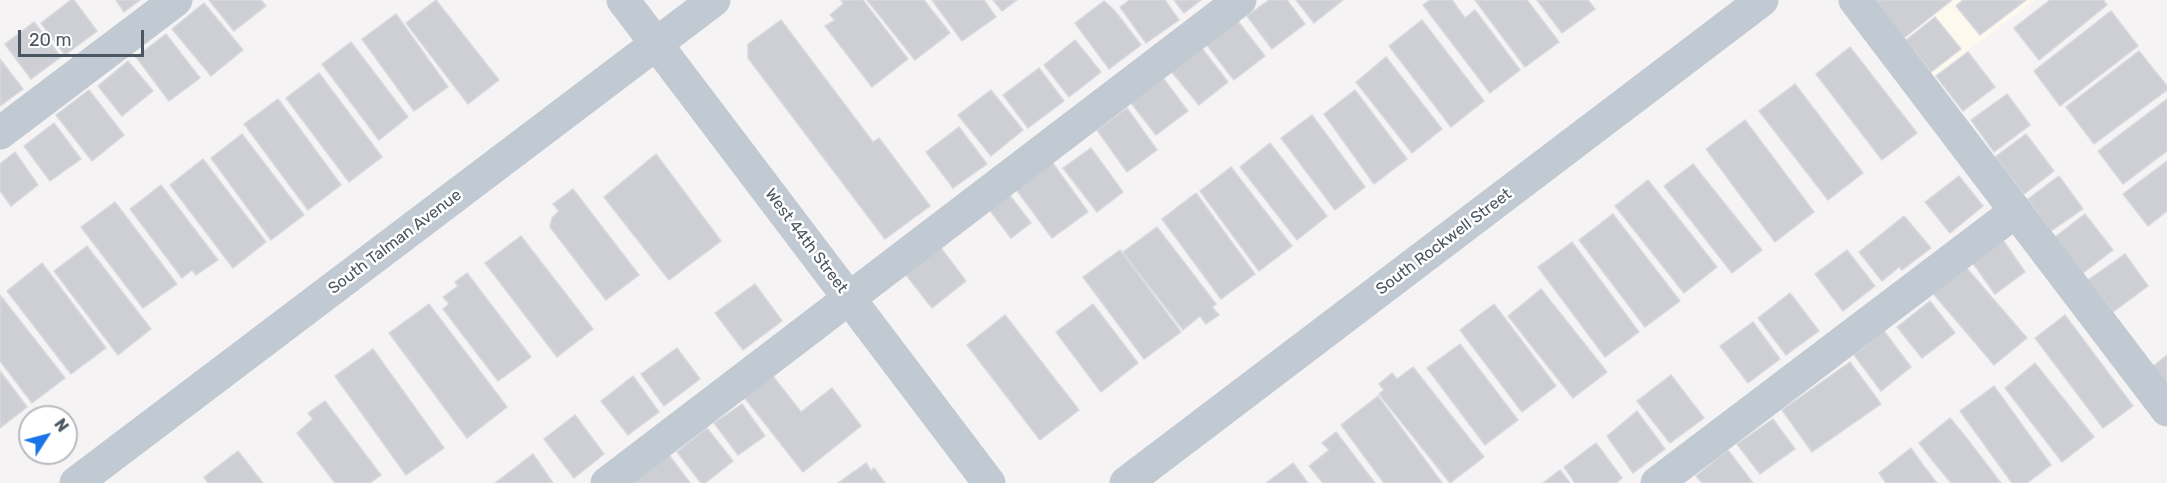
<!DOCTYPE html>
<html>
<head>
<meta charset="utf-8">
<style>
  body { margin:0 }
  #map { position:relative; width:2167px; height:483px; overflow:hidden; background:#f5f3f3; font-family:Rubik,sans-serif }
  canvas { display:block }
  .north { position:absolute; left:18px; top:405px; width:60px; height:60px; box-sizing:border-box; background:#fff; border:2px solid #b7bbc0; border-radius:50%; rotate:54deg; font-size:16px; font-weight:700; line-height:24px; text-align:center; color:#4a5661 }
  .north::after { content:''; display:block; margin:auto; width:21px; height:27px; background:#1a73e8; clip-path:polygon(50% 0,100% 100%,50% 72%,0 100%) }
  .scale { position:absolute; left:18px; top:30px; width:126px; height:27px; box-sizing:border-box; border:3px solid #4a5661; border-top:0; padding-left:8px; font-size:18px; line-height:21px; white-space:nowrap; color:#4a5661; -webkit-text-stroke:4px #fff; paint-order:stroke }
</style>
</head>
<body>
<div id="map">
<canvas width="2167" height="483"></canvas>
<div class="north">N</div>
<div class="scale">20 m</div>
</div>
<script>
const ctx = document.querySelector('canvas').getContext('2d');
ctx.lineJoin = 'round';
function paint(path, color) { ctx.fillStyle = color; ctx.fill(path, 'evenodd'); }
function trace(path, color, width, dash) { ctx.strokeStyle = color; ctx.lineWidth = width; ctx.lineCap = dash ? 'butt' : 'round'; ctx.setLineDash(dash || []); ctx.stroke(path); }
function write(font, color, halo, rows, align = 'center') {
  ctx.font = font + ' Rubik,sans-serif'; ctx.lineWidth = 5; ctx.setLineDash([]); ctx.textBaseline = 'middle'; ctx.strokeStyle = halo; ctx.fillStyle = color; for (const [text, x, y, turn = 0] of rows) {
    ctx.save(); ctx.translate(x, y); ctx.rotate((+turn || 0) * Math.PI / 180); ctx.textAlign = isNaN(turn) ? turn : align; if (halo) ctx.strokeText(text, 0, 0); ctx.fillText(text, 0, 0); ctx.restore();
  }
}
paint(new Path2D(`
  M1855 0H2035L1921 86Z`), '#fdf9ef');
const building = new Path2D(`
  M71 0H74L97 31 65 55 41 23Z
  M116 0H140L124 12Z
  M209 0H261L266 6 234 31Z
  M436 0 499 80 468 104 406 23Z
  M863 0 908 59 872 87 825 26 835 20 830 15 843 4 841 0Z
  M867 0H924L950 33 915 60Z
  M932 0H984L996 17 962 41Z
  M993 0H1017L1002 11Z
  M1130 0H1165L1179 20 1146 43 1120 7Z
  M1174 0H1201L1184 13Z
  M1269 0H1287L1305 24 1272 49 1247 16Z
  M1296 0H1343L1314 23Z
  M1430 0H1452L1465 18 1475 10 1520 70 1490 93 1423 5Z
  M1475 0H1527L1559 42 1525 67Z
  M1537 0H1588L1595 9 1562 33Z
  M1874 0H1952L1904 38Z
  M1963 0H2026L1980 35 1956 6Z
  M2050 0H2103L2107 5 2039 60 2014 28Z
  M1104 1 1115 11 1141 45 1109 69 1075 23Z
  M204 3 243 50 211 76 172 29Z
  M2111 11 2138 46 2060 106 2034 71Z
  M396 14 448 87 414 111 362 39Z
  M1935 17 1961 49 1931 72 1906 40Z
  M781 20 873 142 879 138 930 206 885 239 748 58V44Z
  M1237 20 1265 56 1234 80 1206 44Z
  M1422 20 1484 101 1451 127 1389 46Z
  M34 22 61 57 31 79 5 44Z
  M166 34 200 78 169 101 136 57Z
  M1075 40 1101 72 1069 97 1044 65Z
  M351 42 408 117 379 140 322 64Z
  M1201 47 1228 82 1199 105 1171 71Z
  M1850 47 1917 133 1882 160 1816 74Z
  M2139 51 2167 86V90L2094 144 2066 107Z
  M1968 52 1995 87 1963 111 1936 76Z
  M1386 57 1442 129 1412 153 1356 82Z
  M0 59 23 89 0 106Z
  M128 61 153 91 122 116 98 86Z
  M1039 68 1064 101 1028 128 1003 95Z
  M319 73 382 157 349 182 286 98Z
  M1163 78 1188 111 1156 135 1131 103Z
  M1795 84 1863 173 1828 200 1759 111Z
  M89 90 124 135 92 161 56 115Z
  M991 90 1023 130 991 156 958 115Z
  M1355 90 1407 159 1374 184 1324 114Z
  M2007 94 2030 125 1994 152 1971 120Z
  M278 99 341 185 308 210 244 124Z
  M2167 99V151L2123 184 2098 151Z
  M1127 108 1157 150 1127 172 1097 130Z
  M1312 115 1365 187 1335 210 1281 138Z
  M1745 120 1814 212 1775 242 1706 149Z
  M54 123 81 159 50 181 24 146Z
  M959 127 987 164 953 188 926 152Z
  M242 134 304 215 271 240 211 158Z
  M2026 134 2054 171 2024 194 1995 157Z
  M1270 143 1327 216 1297 240 1240 167Z
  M1091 148 1123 192 1097 212 1063 168Z
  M15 152 38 185 11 206 0 191V164Z
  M656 154 721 241 669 280 604 197Z
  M203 159 266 242 233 268 170 185Z
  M2167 161V211L2148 226 2123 194Z
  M1052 162 1088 212 1052 238 1015 188Z
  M1693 164 1762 250 1732 273 1664 186Z
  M1231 167 1292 246 1259 271 1200 191Z
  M1959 176 1983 206 1950 233 1925 202Z
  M2059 176 2083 209 2051 231 2028 199Z
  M1648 180 1717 267 1684 293 1615 206Z
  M161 185 218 260 196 275 192 270 182 278 130 209Z
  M573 189 639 275 606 300 550 227 552 218 559 211 553 204Z
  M1008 193 1031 223 1011 238 988 208Z
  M1196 193 1255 274 1221 299 1162 219Z
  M115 202 177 284 143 308 81 227Z
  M1613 214 1680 301 1645 327 1579 240Z
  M2085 214 2113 250 2083 273 2055 237Z
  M1904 216 1931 248 1902 270 1899 267 1882 281 1859 252Z
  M1157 227 1216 304 1212 307 1219 315 1206 324 1200 316 1183 330 1123 252Z
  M521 236 593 329 557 357 485 263Z
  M2003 240 2025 272 1995 294 1972 262Z
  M1572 242 1639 332 1605 357 1538 267Z
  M87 246 151 329 118 355 54 271Z
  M941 248 966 281 932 308 906 275Z
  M1120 250 1181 332 1144 359 1083 277Z
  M1847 250 1875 286 1843 311 1815 274Z
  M2125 254 2148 286 2113 312 2088 280Z
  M42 263 106 348 71 374 7 291Z
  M1964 265 2027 338 1994 365 1931 291Z
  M467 273 531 357 498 381 443 309 449 304 443 297 458 286 455 282Z
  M755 284 782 321 743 350 715 313Z
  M1541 289 1607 372 1573 398 1508 316Z
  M1790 293 1819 331 1786 355 1758 318Z
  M0 295 65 378 32 403 0 361Z
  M1930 301 1955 333 1922 358 1897 327Z
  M429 304 507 407 467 438 389 333Z
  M1093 304 1138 363 1101 392 1056 332Z
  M1494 304 1556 386 1522 412 1460 330Z
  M1005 315 1079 410 1040 440 967 345Z
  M2065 315 2133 406 2103 428 2035 338Z
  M1753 322 1780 359 1748 383 1720 346Z
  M1884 331 1911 367 1881 391 1854 355Z
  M1460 344 1518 420 1485 445 1427 368Z
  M677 348 700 379 664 406 641 374Z
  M373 349 444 448 406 475 335 376Z
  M2167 355V389L2151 368Z
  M1850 362 1881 404 1812 452 1782 410Z
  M2035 363 2094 437 2062 462 2005 388Z
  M1413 367 1484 457 1450 483 1379 394 1384 390 1379 384 1392 373 1397 379Z
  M0 371 27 407 0 428Z
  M772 375 801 412 832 388 861 426 803 472 744 397Z
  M1671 375 1704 418 1670 443 1637 401Z
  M633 376 659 412 628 435 601 401Z
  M1994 386 2051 465 2027 483H2012L1960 411Z
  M1378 396 1442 483H1384L1341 425Z
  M325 401 381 475 370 483H335L297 433 313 419 308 413Z
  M742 404 765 436 738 455 714 423Z
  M1637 411 1665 449 1633 473 1607 436Z
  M575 415 604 454 574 478 544 439Z
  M1950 418 1965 436 2001 483H1951L1932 460 1919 443Z
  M1773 419 1795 449 1760 474 1737 444Z
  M707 428 733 461 705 483H701L677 452Z
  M1336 432 1375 483H1323L1309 466 1329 450 1322 443Z
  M1596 443 1622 478 1616 483H1575L1564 467Z
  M1911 448 1923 465 1937 483H1886L1879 473Z
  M1728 450 1753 483H1702L1696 476Z
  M238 451 263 483H208L204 477Z
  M533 454 553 483H495Z
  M669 455 690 483H636L635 482Z
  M866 463 871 471 874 468 885 483H838Z
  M1293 463 1308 483H1266Z
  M1560 470 1570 483H1543Z`);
paint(building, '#cdcfd5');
trace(building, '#d7d9de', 1.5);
trace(new Path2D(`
  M623 0 989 483
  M1855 0 2167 410
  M0 133 176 0
  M76 483 714 0
  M607 483 1240 0
  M1126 483 1762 0
  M1657 483 2016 211`), '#c1cad2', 33);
write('16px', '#4a5661', '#fff', [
  ["West 44th Street",806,241,53],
  ["South Talman Avenue",395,242,-37],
  ["South Rockwell Street",1444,242,-37]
]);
</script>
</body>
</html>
